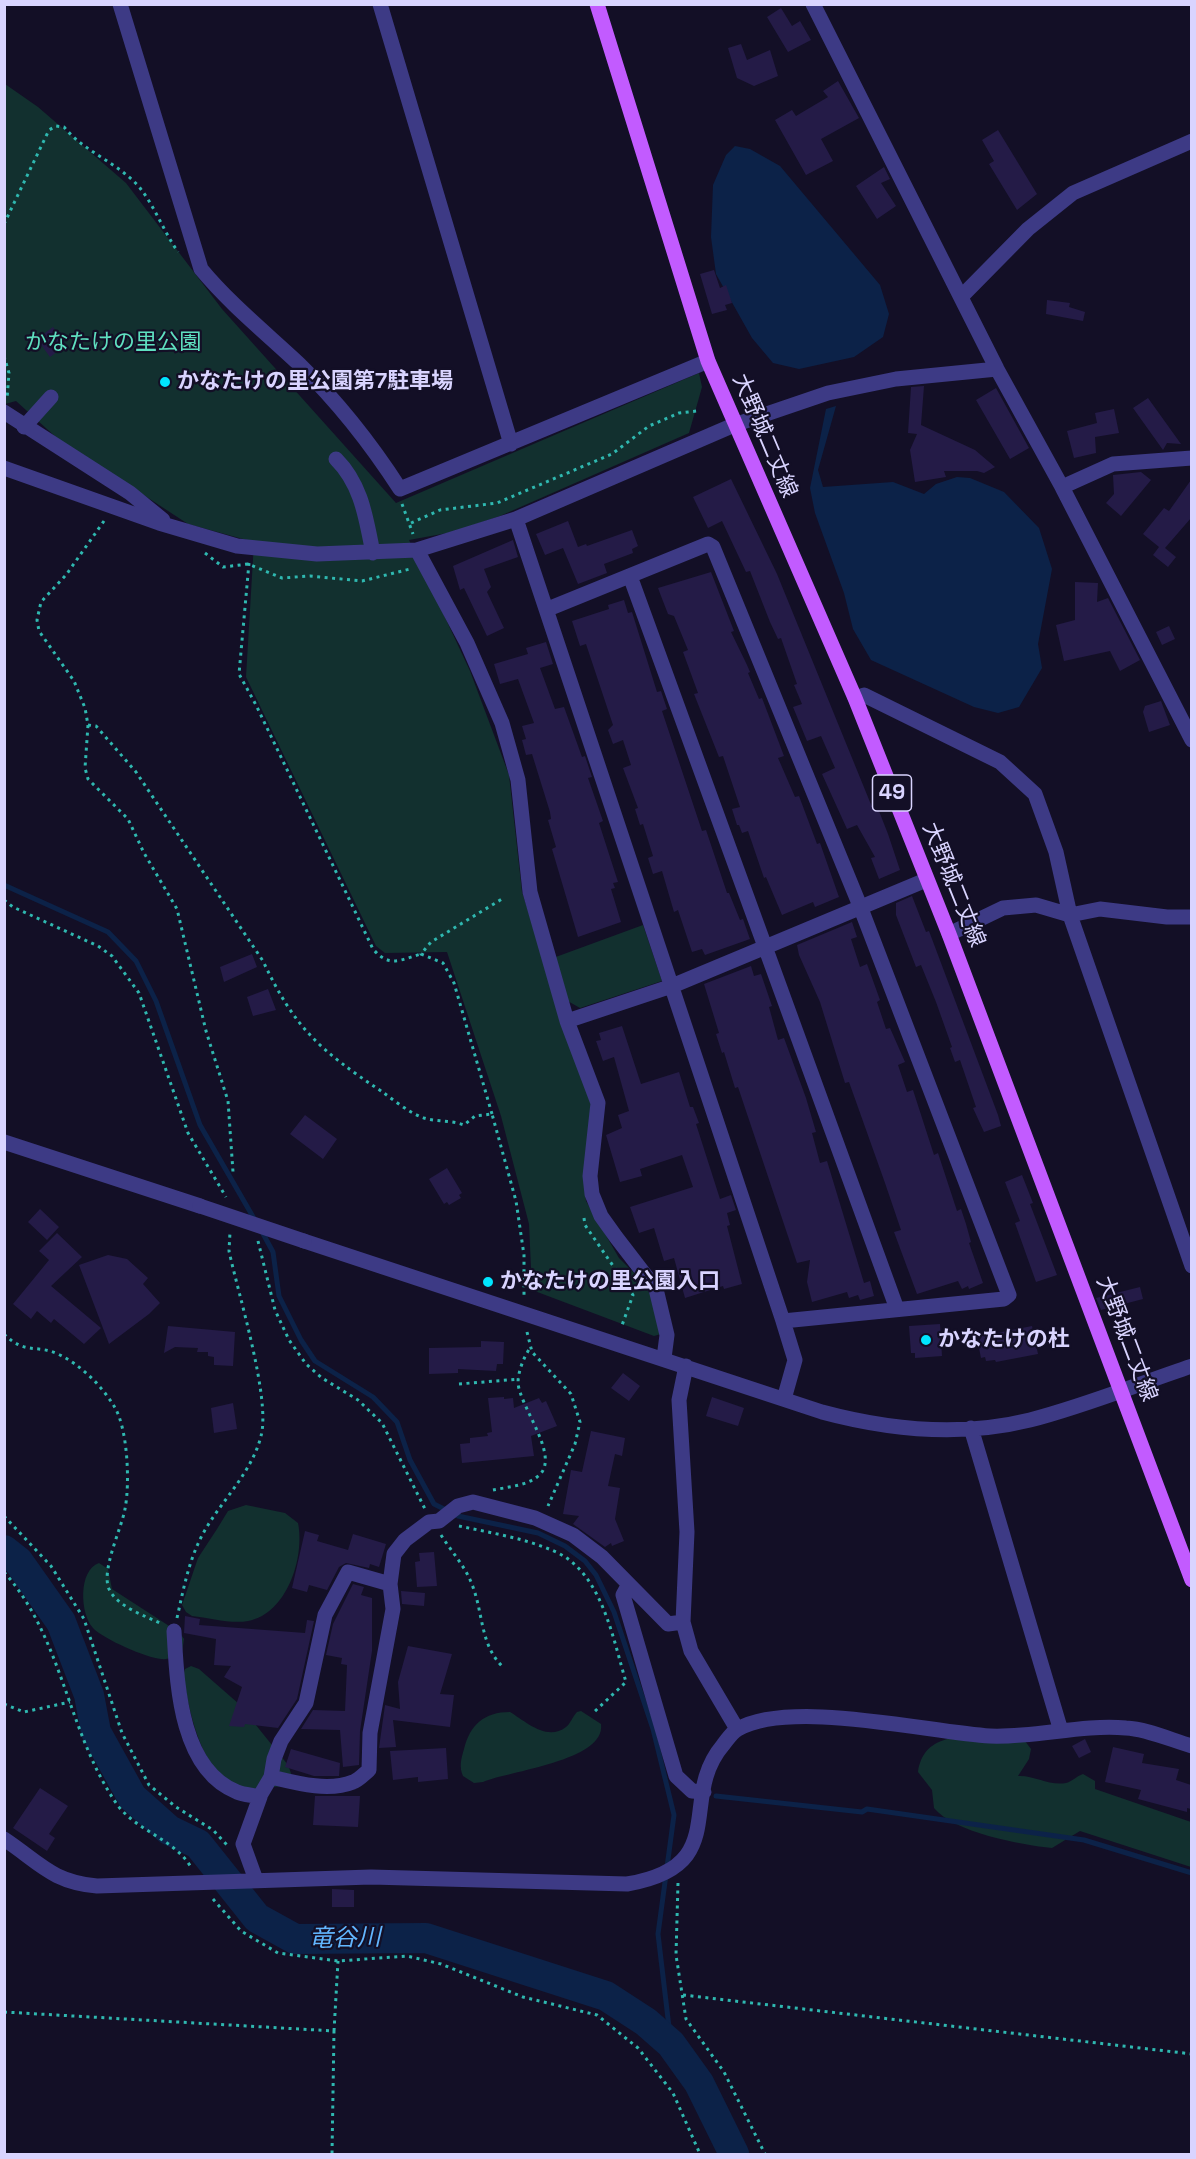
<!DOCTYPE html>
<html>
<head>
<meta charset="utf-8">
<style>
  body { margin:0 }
  #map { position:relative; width:1196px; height:2159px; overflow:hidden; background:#130f26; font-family:"Space Grotesk",sans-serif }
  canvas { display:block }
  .frame { position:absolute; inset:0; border:6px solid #d9d4ff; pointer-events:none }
</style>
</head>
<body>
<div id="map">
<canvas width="1196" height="2159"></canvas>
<div class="frame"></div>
</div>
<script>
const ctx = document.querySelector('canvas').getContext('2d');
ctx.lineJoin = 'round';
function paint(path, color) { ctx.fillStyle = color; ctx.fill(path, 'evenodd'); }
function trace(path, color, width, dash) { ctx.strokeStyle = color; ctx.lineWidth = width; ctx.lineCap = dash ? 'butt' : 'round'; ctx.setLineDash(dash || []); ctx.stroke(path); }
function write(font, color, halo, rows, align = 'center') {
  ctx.font = font + ' "Space Grotesk","Noto Sans JP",sans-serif'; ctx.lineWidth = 4.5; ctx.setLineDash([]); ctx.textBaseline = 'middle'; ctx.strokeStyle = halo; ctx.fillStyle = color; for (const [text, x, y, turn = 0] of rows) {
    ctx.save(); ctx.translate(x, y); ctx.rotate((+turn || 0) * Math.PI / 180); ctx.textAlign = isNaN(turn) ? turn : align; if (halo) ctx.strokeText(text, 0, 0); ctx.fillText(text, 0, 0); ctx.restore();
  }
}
paint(new Path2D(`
  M5 84 38 107 126 183 222 309 396 503 699 373 702 387 689 433 500 516 453 532 409 540 470 671 509 775 522 892 591 1103 584 1182 586 1201 619 1258 652 1291 661 1334 654 1336 532 1290 529 1224 501 1116 447 952 385 953 376 946 246 677 254 542 188 524 58 439 16 401 5 404Z
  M643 925 662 981 580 1008 566 1000 553 958Z
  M246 1505 285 1513 298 1523C305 1557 287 1614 248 1621 231 1624 210 1618 192 1616L186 1612 182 1605 198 1558 217 1529 228 1511Z
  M99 1563 108 1569 112 1589 180 1633 184 1639 182 1653C175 1656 169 1660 161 1659 147 1658 103 1639 93 1628 80 1614 78 1570 99 1563Z
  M191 1666 199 1669 239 1704 288 1765 292 1776 283 1786C271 1787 258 1790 246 1788 201 1780 190 1712 183 1676L185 1669Z
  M581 1711 601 1724C606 1761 508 1771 483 1782L474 1783 463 1776C459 1767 461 1759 464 1749 470 1725 484 1712 510 1712 525 1721 547 1742 566 1727 571 1723 572 1717 577 1712Z
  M989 1733 1025 1741 1031 1749 1029 1759 1018 1776C1034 1775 1049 1786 1066 1783 1071 1782 1077 1776 1083 1774L1095 1781V1789L1191 1822V1867L1080 1831 1052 1848C1021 1845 953 1832 934 1808L932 1790 918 1772C924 1734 957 1738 989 1733Z`), '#12302f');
paint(new Path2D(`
  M735 146 750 149 780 166 880 285 889 314 883 337 854 357 799 369 773 363 752 338 716 274 711 237 713 185 726 155Z
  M836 406 818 470 823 487 893 482 924 494 936 484 957 477 970 478 1004 492 1039 528 1052 569 1038 644 1042 668 1019 707 998 713 974 707 871 660 853 629 844 593 815 513 810 488 826 409Z`), '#0c2248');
trace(new Path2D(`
  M4 885 108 932 136 961 156 1001 200 1125 256 1222
  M261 1230 273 1252 279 1296 301 1340 315 1361 373 1397 397 1422 410 1460 434 1504 458 1516 538 1533 565 1546 585 1561 596 1575 614 1612 653 1729 674 1815 658 1934 671 2044
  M716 1796 862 1812 867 1809 1084 1840 1192 1873`), '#0c2248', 5);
trace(new Path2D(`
  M4 1550 18 1561 61 1622 89 1695 96 1732 132 1797 169 1830 198 1844 257 1918 295 1939 426 1938 606 1996 646 2022 671 2044 699 2083 734 2154`), '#0c2248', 30);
paint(new Path2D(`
  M781 8 792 26 800 21 811 40 788 52 767 17Z
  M741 44 747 60 770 50 778 76 754 86 737 78 728 48Z
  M838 81 859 118 821 139 833 161 806 175 775 120 792 110 796 116 828 97 823 91Z
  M998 130 1037 194 1017 210 989 164 994 161 982 140Z
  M884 167 890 179 881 183 896 206 877 219 856 186Z
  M714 270 720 288 726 285 732 303 725 305 727 310 712 314 700 274Z
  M1047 300 1070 303 1069 307 1085 312 1083 321 1046 314Z
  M53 327 66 345 50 357 37 339Z
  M924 386 921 425 975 450 995 467 984 473 977 471H944L946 477 915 482 910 450 917 434 908 433 911 387Z
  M996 388 1029 448 1010 459 976 400Z
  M1148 398 1181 444 1167 443 1163 450 1133 408Z
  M1114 409 1119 433 1095 437 1096 453 1074 458 1067 431 1097 423 1095 413Z
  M1141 472 1151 480 1121 516 1106 503 1114 494 1113 475Z
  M731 479 777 574 872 807 877 806 888 834 900 870 879 879 871 858 875 857 857 825 847 829 822 774 835 768 821 736 807 741 793 707 802 704 794 685 797 684 781 638 778 639 770 622 750 571 746 572 722 521 708 528 693 497Z
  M1191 480V518L1165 548 1176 557 1168 567 1153 555 1159 547 1143 534 1164 508 1169 511Z
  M568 521 578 547 586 544 587 546 632 530 638 546 632 549 633 553 604 564 607 573 578 584 563 548 545 555 536 534Z
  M513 540 518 557 484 569 491 587 487 592 504 628 487 636 464 588 460 590 453 566Z
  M711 572 734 631 731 632 747 665 750 672 748 673 759 699 762 698 784 756 778 758 795 797 799 796 817 844 820 843 839 897 815 907 813 902 782 915 766 877 764 878 748 831 742 833 739 825H737L732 809 740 807 723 756 719 757 694 694 698 693 683 652 688 650 674 616 668 614 661 596 658 588Z
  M1075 582 1098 583 1097 602 1108 598 1140 660 1120 671 1110 651 1064 661 1056 625 1075 620Z
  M624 600 628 613 632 612 657 692 661 691 667 709 662 711 702 831 706 830 727 893H729L740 920 743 919 750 939 705 955 702 949 692 952 678 910 674 912 662 871 653 874 648 858 653 856 643 824 640 825 635 809 638 808 623 768 631 765 623 740 613 744 608 730 613 725 586 644 580 646 572 621 609 609 608 605Z
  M1169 626 1175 639 1162 645 1156 632Z
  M546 642 553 664 540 668 555 709 564 707 582 757 585 756 592 777 588 778 603 821 599 823 618 882 613 883 615 888 611 889 621 922 578 937 552 849 556 847 548 820 551 819 550 812 532 754 526 755 522 740 526 739 522 726 534 723 518 679 500 684 494 664 528 654 526 648Z
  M1161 701 1170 725 1149 732 1143 712 1145 706Z
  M912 896 926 932 929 931 998 1115 1001 1126 984 1132 973 1108 976 1107 960 1060 955 1062 950 1048 952 1047 936 1002 921 965 916 967 896 915V903Z
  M852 922 857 937 851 939 860 967 867 964 880 1000 877 1002 886 1029 890 1028 905 1062 898 1065 907 1092 913 1090 934 1155 938 1153 957 1211 961 1209 966 1224 971 1242 969 1243 983 1283 969 1289 968 1286 962 1289 958 1281 917 1294 894 1232 901 1230 885 1183 849 1082 845 1083 820 1002 799 955 797 945Z
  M252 954 257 967 224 982 220 967Z
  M751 966 754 976 761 974 772 1006 769 1007 778 1040 784 1038 806 1098 816 1132 812 1133 820 1163 827 1161 864 1283 870 1281 874 1296 860 1300 858 1295 849 1298 847 1292 812 1302 807 1282 810 1260 797 1263 738 1087 735 1088 724 1052 722 1053 716 1034 719 1033 704 984Z
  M268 989 276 1010 253 1016 247 997Z
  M622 1026 641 1084 679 1072 690 1107H693L699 1123 696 1124 720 1199 731 1195 736 1210 727 1213 730 1225 727 1226 742 1284 724 1289 723 1286 685 1298 674 1258 664 1261 654 1228 639 1233 630 1207 693 1187 682 1155 640 1169 642 1176 620 1182 606 1135 622 1128 618 1115 629 1111 614 1057 603 1061 596 1041 601 1040 599 1033Z
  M305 1115 337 1139 323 1159 290 1134Z
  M447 1168 462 1193 459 1195 461 1198 449 1205 447 1202 444 1204 429 1179Z
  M1022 1175 1033 1203 1030 1204 1057 1275 1036 1282 1015 1223 1020 1221 1005 1182Z
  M40 1209 59 1227 47 1240 28 1222Z
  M57 1233 82 1257 51 1286 101 1328 84 1344 54 1319 51 1323 37 1311 31 1319 13 1304 49 1260 39 1251Z
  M108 1255 127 1259 148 1278 143 1284 160 1303 149 1314 109 1344 79 1265Z
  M1140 1287 1143 1299 1101 1310 1096 1298Z
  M940 1324 942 1356 915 1358V1353H911L909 1326Z
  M168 1326 235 1332 233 1366 214 1365V1357L208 1356V1352H197L198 1348 175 1347 164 1353Z
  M1032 1326 1038 1354 996 1362 995 1360 986 1361 985 1357 981 1358 978 1343 982 1336Z
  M481 1341 504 1342 503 1364H497L496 1371 458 1369V1373L429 1374V1348L481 1347Z
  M623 1373 640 1386 629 1401 611 1388Z
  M504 1397V1399L513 1398 514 1408 539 1398 542 1403 546 1401 557 1426 531 1436 534 1456 462 1463 460 1444 470 1443V1438L488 1436 487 1433 492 1432 488 1398Z
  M712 1397 744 1408 738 1426 706 1416Z
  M233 1403 237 1429 214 1433 211 1408Z
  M591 1431 625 1438 622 1456 615 1454 608 1486 620 1488 615 1519 624 1541 612 1546 611 1543 605 1547 573 1524 579 1516 563 1514 571 1470 582 1472Z
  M305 1531 319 1535 317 1541 348 1550 353 1534 386 1544 379 1567 370 1564 369 1568 346 1563 339 1567 327 1590 309 1585 307 1592 292 1588Z
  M434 1552 437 1586 417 1587 415 1562 420 1561 419 1553Z
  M353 1584 364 1587 361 1595 372 1598V1651L360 1731 359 1765 343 1767 340 1730 301 1729 313 1710 345 1711 347 1665 341 1664 342 1658 326 1655 333 1624Z
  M401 1591 425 1593 424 1606 402 1604Z
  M185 1616 200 1619 199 1625 305 1633 307 1620 314 1621 297 1699 278 1728 245 1724 244 1727 229 1726 242 1687 224 1677 231 1666 214 1665 216 1639 184 1633Z
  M408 1646 452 1654 440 1694 454 1695 450 1727 393 1720 396 1747 379 1748 385 1705 400 1709 398 1682Z
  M1085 1739 1091 1752 1079 1758 1072 1746Z
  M1113 1747 1144 1754 1142 1763 1179 1769 1176 1780 1191 1785V1809L1187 1808V1812L1138 1799 1141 1790 1105 1782Z
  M446 1748 448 1779 418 1782V1777L393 1780 390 1751Z
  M291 1749 340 1763 339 1776H314L285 1767Z
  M40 1788 68 1806 49 1834 55 1838 47 1851 13 1828Z
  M315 1796H360L358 1827 313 1825Z
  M332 1889 354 1890V1907H332Z`), '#241b47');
trace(new Path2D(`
  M4 224 49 130 56 126 64 127C84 152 119 163 140 188 155 207 164 232 178 252
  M4 356 9 373 7 399
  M402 504 413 534
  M104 521 66 575 41 602 37 620 39 631 74 681 85 708 88 725 85 768 88 779 128 819 144 853 177 909 206 1031 228 1101 233 1172
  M411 523 440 510 497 503 612 454 649 426 679 413 697 411
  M205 553 223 567 248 564 282 578 310 576 362 581 410 569
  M249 563 239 674 256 705 373 949C389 968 400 960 421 954
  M88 725 96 726 136 772 263 961C295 1029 320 1050 381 1091 394 1100 409 1113 424 1118 437 1122 451 1120 464 1125L475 1116 492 1114 516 1201 524 1255V1298
  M4 900 13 907 98 946 112 956 139 993 188 1133 226 1197
  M492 1114 454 983 443 963 421 954 431 942 502 899
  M584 1218 585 1225 633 1295 621 1328
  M258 1241 275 1310 289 1340 306 1364 322 1378 358 1400 382 1423 425 1509
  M527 1332 532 1352 571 1394 580 1422 575 1444 548 1506
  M4 1334C25 1355 36 1344 58 1354 81 1365 101 1385 114 1406 128 1428 130 1484 125 1509 121 1530 101 1570 109 1589 117 1607 146 1616 162 1624
  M459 1384 519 1379
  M493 1490C507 1487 525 1486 537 1477 563 1459 520 1408 518 1383 518 1371 524 1357 530 1348
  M4 1516 51 1566 84 1619 122 1733 149 1785 176 1807 213 1830 227 1845
  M459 1526C491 1533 525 1538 556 1552 602 1573 613 1639 626 1682L593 1713
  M441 1535C451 1551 464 1565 471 1582 484 1612 479 1645 504 1668
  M4 1572C63 1638 67 1731 116 1803 135 1831 176 1839 192 1869
  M177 1618C184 1587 189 1558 205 1530 223 1499 252 1472 261 1436 271 1399 238 1293 229 1251L230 1232
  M4 1704 24 1712 70 1702
  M678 1883 676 1955 686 2019 724 2072 765 2154
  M213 1899 241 1931 278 1953 338 1961 407 1956 441 1964 523 1997 597 2015 638 2048 673 2093 700 2154
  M683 1995 1192 2054
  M4 2012 334 2031 332 2154
  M334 2031 338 1961`), '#2fb8b0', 3, [3, 4.5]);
trace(new Path2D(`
  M120 4 201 269C230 304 266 333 299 364 337 401 371 444 400 489L708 361
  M380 4 511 444
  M813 4 997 369 1062 487 1192 740
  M961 297 1028 229 1073 193 1192 141
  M4 412 130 493 163 520
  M24 427 51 397
  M336 459C362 485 366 519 373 553
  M4 468 159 523 237 546 317 554 417 550 516 519 734 425 828 393 896 379 997 369
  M1062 487 1113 464 1192 458
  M516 519 783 1321 1004 1299 1009 1295 860 906 713 547 708 544 548 609
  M417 550 467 643 502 723 518 780 530 892 567 1021 598 1103 590 1176 592 1194 601 1216 616 1237 656 1289 667 1335 664 1358
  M630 576 897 1309
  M855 698 864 695 1000 762 1035 794 1056 852 1070 915 1192 1266
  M949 934 1003 908 1036 905 1070 915 1100 909 1167 917H1192
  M567 1021 672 986 926 880
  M4 1142 200 1206
  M304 1241 822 1412C889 1430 961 1437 1030 1420 1085 1406 1138 1384 1192 1366
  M783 1321 795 1360 784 1399
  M686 1366 679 1400 687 1532 683 1622 691 1651 737 1729
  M971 1428 1061 1731
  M628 1586 623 1595 676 1776 692 1791 704 1792
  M174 1631C177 1681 179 1769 237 1792 244 1795 252 1795 260 1797L243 1844 256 1880
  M271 1777 274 1759 281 1741 306 1703 325 1615 348 1572 390 1584
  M258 1799 271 1777C296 1783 328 1792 353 1782 359 1780 364 1774 369 1770L370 1733 393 1609 390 1584 394 1554 405 1540 429 1522 439 1521 458 1506 473 1502 535 1518 573 1535 602 1557 668 1624 683 1622
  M4 1839C40 1863 52 1882 97 1886L371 1877 627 1884C733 1866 677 1799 723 1745 727 1740 732 1732 738 1729 791 1699 928 1732 990 1736 1034 1738 1082 1724 1126 1728 1147 1729 1171 1740 1192 1746`), '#3d3a85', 15);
trace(new Path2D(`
  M597 4 708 361 855 698 949 934 1192 1580`), '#c25bff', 15);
trace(new Path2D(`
  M200 1206 304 1241`), '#3d3a85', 15);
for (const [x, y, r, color] of [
  [165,382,6,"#00e5ff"],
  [488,1282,6,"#00e5ff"],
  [926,1340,6,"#00e5ff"]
]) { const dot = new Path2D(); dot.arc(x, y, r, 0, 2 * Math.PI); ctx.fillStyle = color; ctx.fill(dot); trace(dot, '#130f26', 2); }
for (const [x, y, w] of [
  [892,793,39]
]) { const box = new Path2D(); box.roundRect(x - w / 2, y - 18, w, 36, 4.5); ctx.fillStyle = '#130f26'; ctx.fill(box); trace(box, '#d9d4ff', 1.5); }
write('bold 21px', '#d9d4ff', null, [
  ["49",892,793]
]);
write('22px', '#5fe0c0', '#130f26', [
  ["かなたけの里公園",113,343]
]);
write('bold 22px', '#d9d4ff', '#130f26', [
  ["かなたけの里公園第7駐車場",177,382],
  ["かなたけの里公園入口",500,1282],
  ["かなたけの杜",938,1340]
], 'left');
write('22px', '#d9d4ff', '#130f26', [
  ["大野城二丈線",764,436,67],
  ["大野城二丈線",953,885,68],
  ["大野城二丈線",1126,1339,69]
]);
write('italic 24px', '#62b6ff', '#130f26', [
  ["竜谷川",345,1939,-1]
]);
</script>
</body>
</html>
